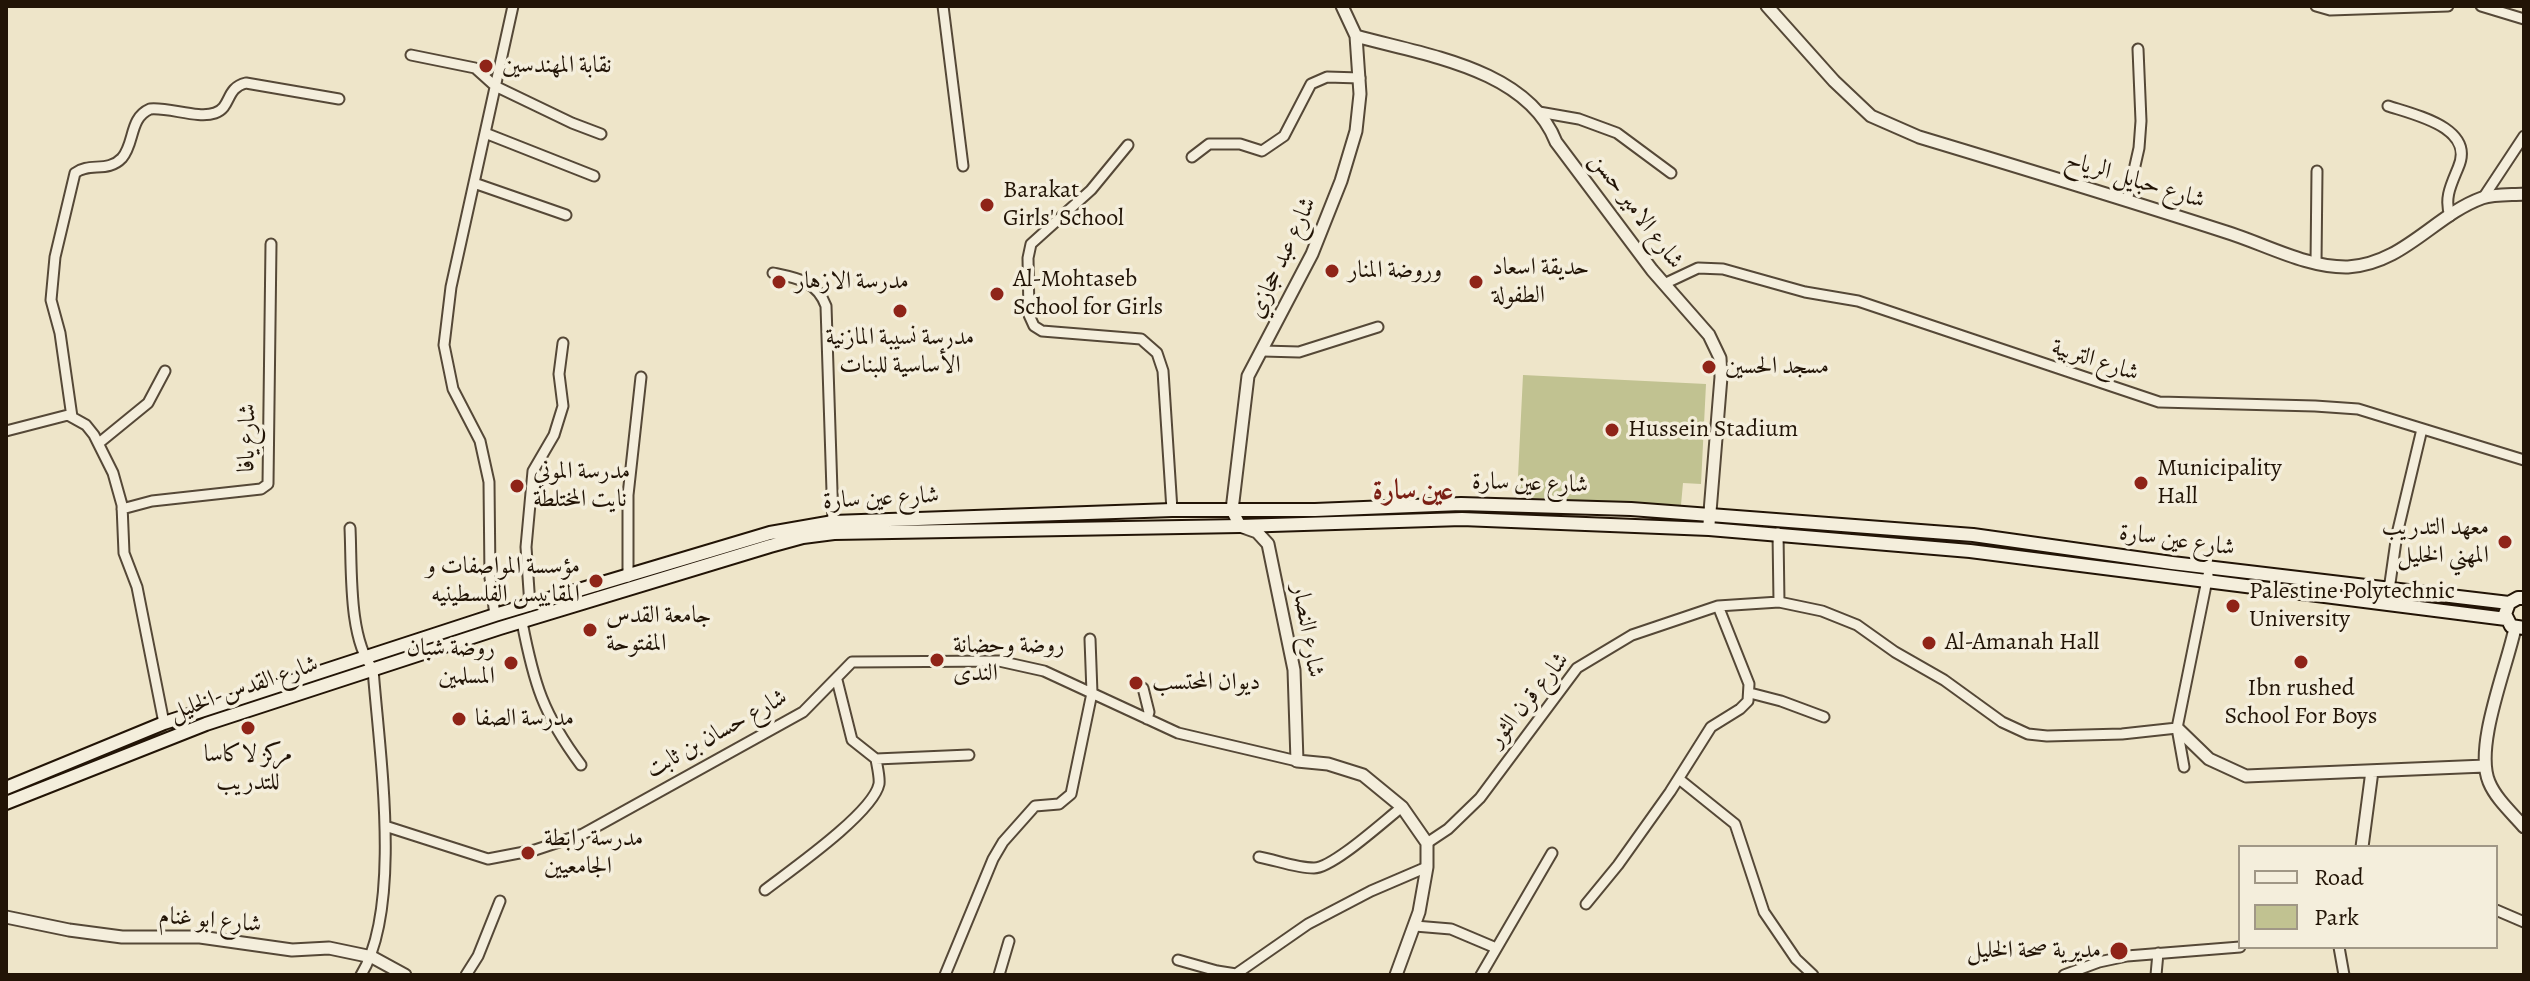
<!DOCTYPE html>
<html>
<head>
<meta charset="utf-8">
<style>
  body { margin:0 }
  #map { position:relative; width:2530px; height:981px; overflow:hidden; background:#eee5c9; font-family:Alegreya,serif }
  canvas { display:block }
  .frame { position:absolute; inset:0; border:8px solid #221406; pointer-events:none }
  .legend { position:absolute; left:2238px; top:845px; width:260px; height:104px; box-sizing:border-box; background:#f4eedc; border:2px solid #a09786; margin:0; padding:10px 14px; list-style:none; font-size:24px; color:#221406 }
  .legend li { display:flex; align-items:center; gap:16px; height:40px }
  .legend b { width:40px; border:2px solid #a09786 }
</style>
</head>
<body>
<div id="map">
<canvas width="2530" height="981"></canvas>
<div class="frame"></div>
<ul class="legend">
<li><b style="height:10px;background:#f4eedc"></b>Road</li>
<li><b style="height:22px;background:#c1c291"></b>Park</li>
</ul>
</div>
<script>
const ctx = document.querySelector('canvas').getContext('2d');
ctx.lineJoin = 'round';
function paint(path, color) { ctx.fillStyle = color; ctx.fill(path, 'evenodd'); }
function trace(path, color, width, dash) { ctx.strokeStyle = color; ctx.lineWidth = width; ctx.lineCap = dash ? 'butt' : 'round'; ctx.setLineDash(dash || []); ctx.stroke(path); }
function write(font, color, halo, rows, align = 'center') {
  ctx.font = font + ' Alegreya,Amiri,serif'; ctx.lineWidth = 7; ctx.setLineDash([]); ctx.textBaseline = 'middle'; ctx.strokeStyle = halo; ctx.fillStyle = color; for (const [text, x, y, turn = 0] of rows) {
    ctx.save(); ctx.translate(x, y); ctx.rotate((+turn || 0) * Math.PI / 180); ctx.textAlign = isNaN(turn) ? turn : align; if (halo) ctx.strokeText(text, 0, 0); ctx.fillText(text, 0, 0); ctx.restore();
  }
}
paint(new Path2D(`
  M1523 375 1706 384 1701 484 1683 483 1681 505 1517 497Z`), '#c1c291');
const minor = new Path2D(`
  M943 6 963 166
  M2316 6 2330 10 2448 6
  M2481 6 2524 19
  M411 55 475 68 495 86 572 123 601 134
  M2388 106C2416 115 2476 128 2458 168 2451 185 2444 198 2450 216
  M1539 112 1579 119 1617 133 1671 173
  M485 133 594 176
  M1128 145 1091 190 1031 244 1028 258 1029 315 1034 326 1042 331 1141 339 1157 353 1163 371 1172 510
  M1192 157 1209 144H1240L1262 151 1284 136 1311 84 1327 77 1360 78
  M474 183 566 215
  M2483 198 2524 136
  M2127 201 2139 148 2141 121 2138 49
  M2316 263 2317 171
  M773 273C797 278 817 281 826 306L833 522
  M1664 284 1698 268 1723 269 1805 292 1858 301 2159 402 2315 406 2358 409 2524 460
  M1263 351 1299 352 1378 327
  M72 417 60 333 51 300 55 257 75 173C89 162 108 173 122 158 135 143 129 118 150 109 169 107 198 119 215 113 232 107 225 88 246 83L339 99
  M6 431 68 415 86 425 94 435 113 473 122 505 124 553 137 587 164 723
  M99 443 148 403 165 371
  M122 509 152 501 261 489 268 484 271 244
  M350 528C352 568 348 638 373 669 379 750 403 906 361 975
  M1778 533 1779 602
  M628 577V495L641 377
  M2389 590 2397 534 2422 429
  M530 606 526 547 533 471 554 435 563 406 559 374 563 343
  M495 615 490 578 489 482 480 441 453 389 444 345 451 287 513 6
  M522 622C534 684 543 714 581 765
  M1143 688 1149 712 1147 719
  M1750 693 1781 701 1824 717
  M876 759 969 755
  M2184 767 2177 728 2208 575
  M1679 779 1735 824 1764 912 1796 959 1813 975
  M385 826 488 859 535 850 583 834 803 712 852 662 999 661 1044 671 1178 733 1297 761
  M1427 843 1448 829 1480 798 1577 668 1632 635 1718 606 1779 602 1822 611 1857 625 1895 652 1944 680 2002 722 2028 734 2047 736 2122 734 2177 728
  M1259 857C1276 860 1296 868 1314 868 1333 868 1385 820 1402 807
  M765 890C791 870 873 813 879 784 880 777 877 766 876 759L852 740 837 680
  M1586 904 1618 865 1670 792 1711 727 1740 709 1748 701 1749 684 1718 606
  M2496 910 2524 922
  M1415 926 1451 929 1496 948
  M2339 947 2344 975
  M1178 960 1217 971 1236 974 1308 924 1371 891 1427 867
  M466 975 478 956 500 901
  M945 975 993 859 1003 842 1035 806 1059 804 1071 794 1092 693 1090 639
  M999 975 1009 941
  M1481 975 1552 853
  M2064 975 2099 962 2127 956 2240 947
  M2156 975 2158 953`);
const tertiary = new Path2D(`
  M1342 6 1356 36 1360 94 1356 131 1341 181 1312 254 1248 376 1232 510 1240 526 1257 532 1268 544 1294 670 1297 761 1328 764 1363 775 1402 807 1427 843V867L1419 912 1396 975
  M1767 6 1834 81 1871 116 1919 137C2022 168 2124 199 2226 232 2265 244 2307 268 2348 267 2403 264 2435 215 2482 198 2494 194 2511 195 2524 194
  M1356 36C1423 55 1527 68 1556 142L1652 270 1709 335 1720 358 1721 377 1709 524
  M2515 628C2507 667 2474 746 2489 782 2496 799 2512 813 2524 827
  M2177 728 2209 759 2246 776 2485 766
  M2362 847 2372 771
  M6 917 69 930 122 937H200L292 950 329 948 372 957 405 975`);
const secondary = new Path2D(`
  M2524 598H2518L2509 603 2505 614 2511 626 2524 628
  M6 788 164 723 495 615 770 533 833 522 1172 510H1315L1461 504 1631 509 1973 535 2172 563 2509 603
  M6 803 206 724 500 628 770 546 803 537 834 533 1240 526 1462 519 1709 529 1970 551 2506 619`);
trace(minor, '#554837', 13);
trace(tertiary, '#554837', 15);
trace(secondary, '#221406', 16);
trace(minor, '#f4eedc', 9);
trace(tertiary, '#f4eedc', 11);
trace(secondary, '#f4eedc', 12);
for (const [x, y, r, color] of [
  [486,66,8,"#8f2418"],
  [987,205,8,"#8f2418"],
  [1332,271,8,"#8f2418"],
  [779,282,8,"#8f2418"],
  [1476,282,8,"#8f2418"],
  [997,294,8,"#8f2418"],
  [900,311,8,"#8f2418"],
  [1709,367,8,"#8f2418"],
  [1612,430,8,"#8f2418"],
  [2141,483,8,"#8f2418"],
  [517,486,8,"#8f2418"],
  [2505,542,8,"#8f2418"],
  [596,581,8,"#8f2418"],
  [2233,606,8,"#8f2418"],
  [590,630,8,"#8f2418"],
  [1929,643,8,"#8f2418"],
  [937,660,8,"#8f2418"],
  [2301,662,8,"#8f2418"],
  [511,663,8,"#8f2418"],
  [1136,683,8,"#8f2418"],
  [459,719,8,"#8f2418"],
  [248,728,8,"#8f2418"],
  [528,853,8,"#8f2418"],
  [2119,951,10,"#8f2418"]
]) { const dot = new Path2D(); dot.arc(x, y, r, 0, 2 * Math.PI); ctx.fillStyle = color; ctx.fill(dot); trace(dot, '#f4eedc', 3); }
write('24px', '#221406', '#f4eedc', [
  ["نقابة المهندسين",502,66],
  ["Barakat",1003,191],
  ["Girls' School",1003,219],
  ["حديقة اسعاد",1492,268],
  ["الطفولة",1492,296],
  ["وروضة المنار",1348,271],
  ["Al-Mohtaseb",1013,280],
  ["School for Girls",1013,308],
  ["مدرسة الازهار",795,282],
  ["مدرسة نسيبة المازنية",900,338,"center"],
  ["الأساسية للبنات",900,366,"center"],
  ["مسجد الحسين",1725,367],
  ["Hussein Stadium",1628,430],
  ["Municipality",2157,469],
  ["Hall",2157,497],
  ["مدرسة الموني",533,472],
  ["نايت المختلطة",533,500],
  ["معهد التدريب",2489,528,"right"],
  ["المهني الخليل",2489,556,"right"],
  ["مؤسسة المواصفات و",580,567,"right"],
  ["المقاييس الفلسطينيه",580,595,"right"],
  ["Palestine Polytechnic",2249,592],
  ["University",2249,620],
  ["جامعة القدس",606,616],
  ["المفتوحة",606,644],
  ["Al-Amanah Hall",1945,643],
  ["روضة وحضانة",953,646],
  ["الندى",953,674],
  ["روضة شبان",495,649,"right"],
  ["المسلمين",495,677,"right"],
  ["ديوان المحتسب",1152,683],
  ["Ibn rushed",2301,689,"center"],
  ["School For Boys",2301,717,"center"],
  ["مدرسة الصفا",475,719],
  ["مركز لاكاسا",248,755,"center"],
  ["للتدريب",248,783,"center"],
  ["مدرسة رابطة",544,839],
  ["الجامعيين",544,867],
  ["مديرية صحة الخليل",2101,951,"right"]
], 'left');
write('24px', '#221406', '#f4eedc', [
  ["شارع حبايل الرياح",2135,181,17],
  ["شارع الامير حسن",1636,211,53],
  ["شارع عبد حجازي",1283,258,-65],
  ["شارع التربية",2095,361,18],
  ["شارع يافا",248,438,-89],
  ["شارع عين سارة",1530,484,2],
  ["شارع عين سارة",881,499,-3],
  ["شارع عين سارة",2177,541,8],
  ["شارع النصار",1307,631,80],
  ["شارع القدس-الخليل",244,689,-19],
  ["شارع قرن الثور",1529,700,-51],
  ["شارع حسان بن ثابت",717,734,-29],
  ["شارع ابو غنام",210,921,5]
]);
write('bold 28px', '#7a1f14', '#f4eedc', [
  ["عين سارة",1413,492]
]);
</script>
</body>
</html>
